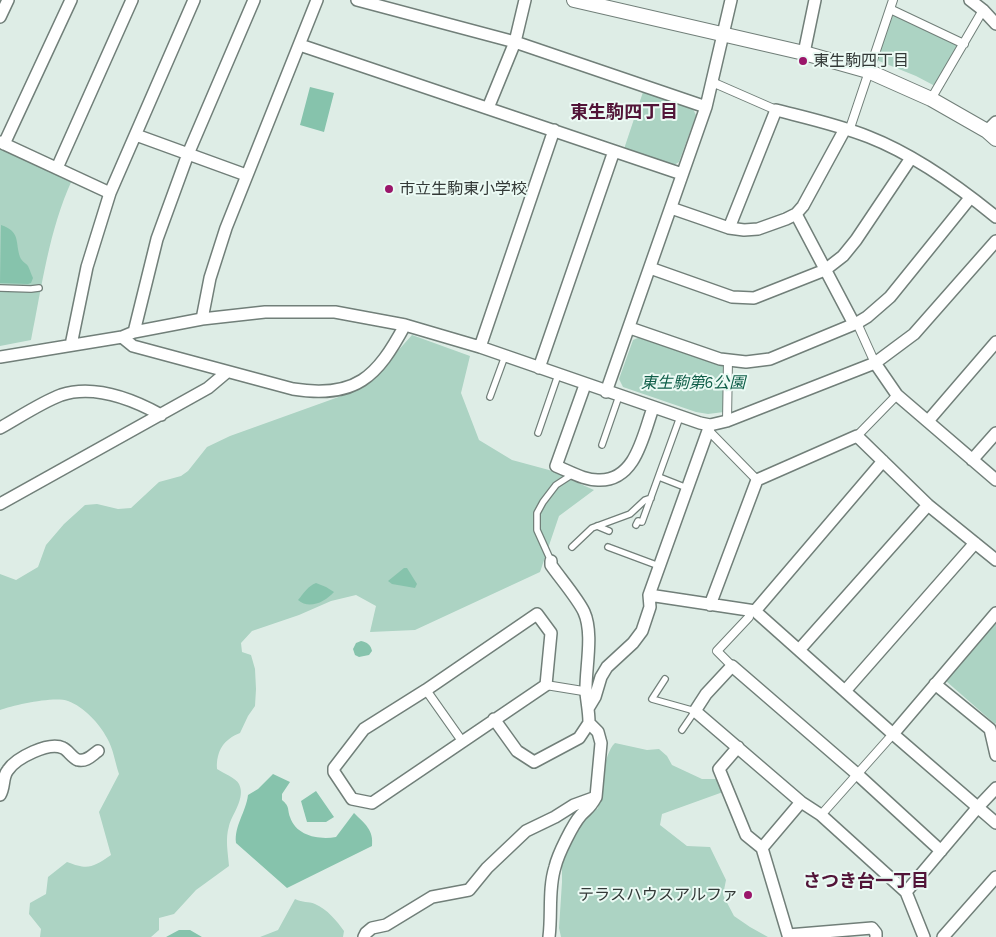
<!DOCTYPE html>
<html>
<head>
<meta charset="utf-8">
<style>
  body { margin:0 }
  canvas { display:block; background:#deede6 }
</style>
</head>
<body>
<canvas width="996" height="937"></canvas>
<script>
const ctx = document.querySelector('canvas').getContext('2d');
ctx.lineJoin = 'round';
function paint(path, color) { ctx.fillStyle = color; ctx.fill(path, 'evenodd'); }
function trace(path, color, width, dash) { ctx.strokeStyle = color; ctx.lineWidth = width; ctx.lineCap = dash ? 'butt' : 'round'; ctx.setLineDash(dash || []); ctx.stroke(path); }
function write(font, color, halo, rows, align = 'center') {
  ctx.font = font + ' "Zilla Slab","Noto Sans JP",serif'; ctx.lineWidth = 4; ctx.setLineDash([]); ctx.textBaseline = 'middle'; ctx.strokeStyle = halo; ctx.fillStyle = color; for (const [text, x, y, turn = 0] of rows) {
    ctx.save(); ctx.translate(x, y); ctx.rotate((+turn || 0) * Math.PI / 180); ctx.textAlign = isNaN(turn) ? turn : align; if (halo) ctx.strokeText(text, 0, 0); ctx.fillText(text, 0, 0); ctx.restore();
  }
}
paint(new Path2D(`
  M891 14 958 46 935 86 916 76 874 59Z
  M643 92 693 109 696 115 679 162 674 165 624 149Z
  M0 149 72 180C49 230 42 286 31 340L0 346Z
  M412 335 470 356 461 393 479 440 512 460 549 470 594 490 559 516 540 572 415 630 370 632 376 606 356 595 331 601 299 615 252 631 241 643 242 652 251 655 255 669 256 689 255 706 248 716 240 733C224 739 216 751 217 769 223 773 236 778 239 784 246 798 232 814 229 826 225 839 228 853 229 866L196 890 174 914 159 918V930L151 937H40L41 929 29 914 30 903 46 894 48 877 67 862C88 870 92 868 111 855L99 812 119 774C115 762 113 748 107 738 99 723 84 707 68 701 54 696 14 705 0 710V574L16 580 38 567 46 545 64 524 85 505 97 504 118 509 131 508 159 482 181 476 188 471 207 447 230 436 358 390 387 363Z
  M640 337 724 366V412L708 414 696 412 623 387 619 379 633 340Z
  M996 621V723L995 724 946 681Z
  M615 743 647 750 659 749 667 756 672 765 702 779H716L721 784 723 792 662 814 660 825 687 846 710 847 726 880 723 895 734 916 750 927 768 937H561L559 928 562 882V860L586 817 598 808C601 792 603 754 615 743Z
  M295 899C303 903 308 901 315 904 327 909 337 921 344 931L343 937H260L278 930Z`), '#acd3c3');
paint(new Path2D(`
  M310 87 334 93 324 132 300 125Z
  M1 225C21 232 15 242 20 257 22 262 26 263 28 266 30 270 31 274 33 278L31 283 28 284 0 283Z
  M404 568H407L417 584 415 588 392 584 388 581Z
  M316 583 326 587 334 592C325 602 309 610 298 600 304 593 308 586 316 583Z
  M361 641C367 642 371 645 372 651L369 655 359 657 355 655 353 649 356 643Z
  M273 774 290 782 282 794V800C290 807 287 808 290 817 296 836 319 840 336 837L354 813C365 824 374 830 372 846L287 888 236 843C234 826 246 812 248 795L258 789Z
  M316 791 334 817 326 822H307L301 801Z
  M179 930H190L202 937H166Z`), '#86c3ac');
const service = new Path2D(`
  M0 288 31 289 39 288
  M490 397 505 356
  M538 433 558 375
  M602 445 619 396
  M659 477 687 488
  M636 525 638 521 642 522 680 417
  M597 526 609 531
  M572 547 592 528 630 514 645 500 651 498
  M608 547 659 566
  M551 561 537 530V513L543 502 556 485 573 474
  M665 679 652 699 695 711 682 730`);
const pedestrian = new Path2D(`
  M890 9 964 44
  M712 82 776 110
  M931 99 983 10
  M849 131 893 0
  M857 323 875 363
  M727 421 728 360
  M708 430 757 480
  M857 436 897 395
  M732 666 717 651 749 617V611
  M546 685 583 691
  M426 690 462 741
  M821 815 893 734`);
const minor = new Path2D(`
  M357 0 515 42 706 107
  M970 0 983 10 996 24
  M0 17 8 0
  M300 45 682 174
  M804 53 815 0
  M488 108 515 42 525 0
  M987 131 996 122
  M136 135 246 175
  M0 142 110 193
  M4 144 71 0
  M57 168 132 0
  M671 208 729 228 744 230 758 229 786 219 796 214 803 206 845 129
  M796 214 854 324
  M729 228 776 110C807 118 839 125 869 137 915 155 958 186 996 217
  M650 268 732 297 754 298 825 270 843 256 856 240 911 158
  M202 319 210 278 226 228 317 0
  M630 328 720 359 746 362 770 359 857 323 867 317 890 297 970 198
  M134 332 157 239 188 154 254 0
  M122 337 133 346 293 389C356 399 377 377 405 325
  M71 345 87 267 110 193 194 0
  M480 347 554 130
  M0 357 122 337 134 332 202 319 265 312H335L405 325 480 347 700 423 710 425 727 421 875 363 914 334 996 241
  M875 363 897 395 996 480
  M539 368 614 151
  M585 385 556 466C569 471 585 481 600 480 636 480 643 435 653 408
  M606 392 706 107 731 0
  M928 421 996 342
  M0 428C18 418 42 402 61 395 95 384 132 399 161 415
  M972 460 996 433
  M0 504 208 388 227 372
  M649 595 755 611 893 734 996 823
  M710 605 757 480 857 436 928 505 996 560
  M755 611 883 461
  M537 614 551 633 546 685 372 803 352 799 334 772V768L364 729 426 690Z
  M799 650 928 505
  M935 684 990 729 996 755
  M845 691 975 543
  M589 707 595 697 601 677 607 667 633 643 642 631 650 607 649 595 710 425
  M494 719 517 751 534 762 579 738 589 723
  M893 734 996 613
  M738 747 719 769 746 835 762 848 788 935 872 928 876 933V937
  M0 795C5 787 2 777 8 770 16 758 49 741 63 748 68 750 72 758 78 760 87 762 92 755 98 751
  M762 848 801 802
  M906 892 978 807 996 788
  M364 937 366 933 372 928 386 925 432 897 469 890 487 868 526 831 555 817 574 805 596 797 601 743 598 732 589 723C589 712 587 703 586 693 585 670 594 634 584 612 578 599 560 578 551 565V561
  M549 937C552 914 548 889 555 867 558 854 573 824 581 815 589 807 590 808 596 797
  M924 937 906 892 821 815 801 802 695 711 706 694 732 666 857 774 941 851
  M943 937 996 877`);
const tertiary = new Path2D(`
  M574 0 804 53 868 71 931 99 987 131 996 139`);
trace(service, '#717f79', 8);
trace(pedestrian, '#717f79', 10);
trace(minor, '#717f79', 14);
trace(tertiary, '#717f79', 16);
trace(service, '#fff', 5.5);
trace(pedestrian, '#fff', 8);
trace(minor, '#fff', 11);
trace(tertiary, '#fff', 14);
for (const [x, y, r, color] of [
  [803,61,5,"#9a166a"],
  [389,189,5,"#9a166a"],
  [748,895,5,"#9a166a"]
]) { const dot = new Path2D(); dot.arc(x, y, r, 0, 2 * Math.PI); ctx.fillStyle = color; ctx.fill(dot); trace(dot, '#ebfaf4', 2); }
write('16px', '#333937', '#ebfaf4', [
  ["東生駒四丁目",813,61],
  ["市立生駒東小学校",399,189],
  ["テラスハウスアルファ",738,895,"right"]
], 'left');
write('italic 16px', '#0f5e48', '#ebfaf4', [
  ["東生駒第6公園",693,383]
]);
write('bold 18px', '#521438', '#ebfaf4', [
  ["東生駒四丁目",624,113],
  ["さつき台一丁目",866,882]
]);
</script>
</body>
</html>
